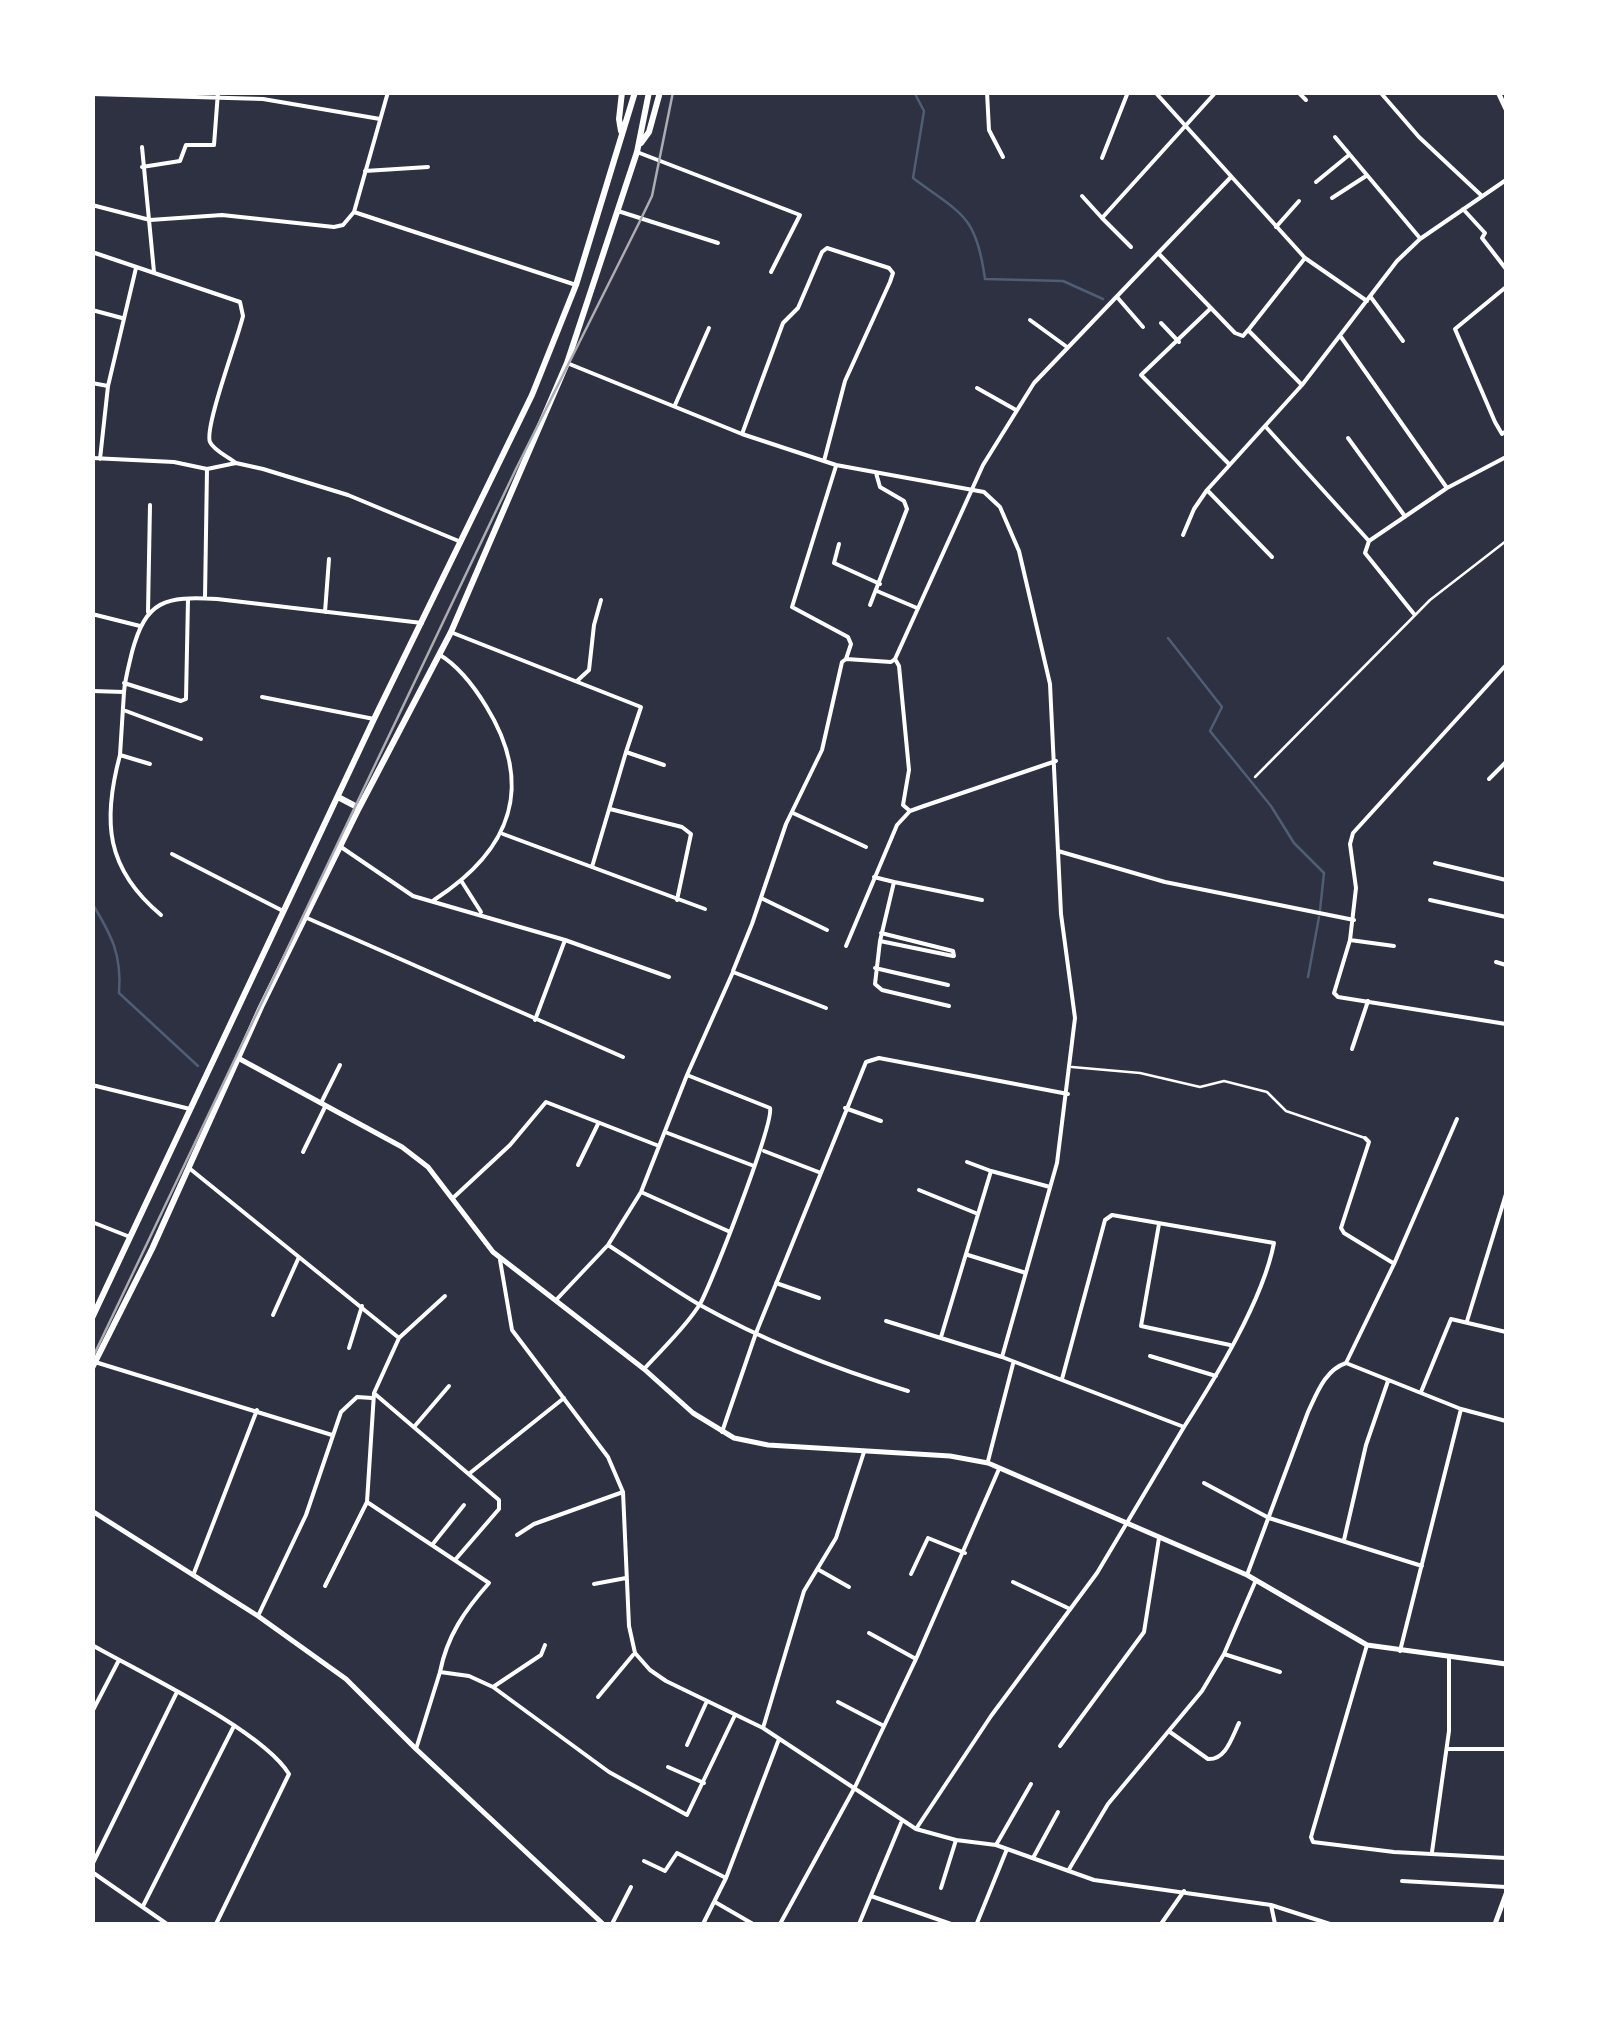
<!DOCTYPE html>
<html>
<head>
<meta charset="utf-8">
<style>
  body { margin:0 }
  #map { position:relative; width:1599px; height:2017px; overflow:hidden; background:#2d3142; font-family:Mulish,sans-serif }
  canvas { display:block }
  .frame { position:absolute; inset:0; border:95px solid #fff; pointer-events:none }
</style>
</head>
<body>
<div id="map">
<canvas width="1599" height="2017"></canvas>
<div class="frame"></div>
</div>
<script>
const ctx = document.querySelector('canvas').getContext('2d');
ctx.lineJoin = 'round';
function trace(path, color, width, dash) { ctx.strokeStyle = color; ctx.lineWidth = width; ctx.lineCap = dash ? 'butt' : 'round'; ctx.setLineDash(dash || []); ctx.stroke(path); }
trace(new Path2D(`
  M914 92 924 111 913 178C962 215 976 214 985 279L1063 281 1103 299
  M1168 638 1222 707 1210 731 1271 806 1294 843 1324 873 1320 910
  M92 903C112 936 122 955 119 993L198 1066
  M1308 977 1319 917`), '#4f5d75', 2.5);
trace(new Path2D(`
  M1255 777 1430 600 1506 541
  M1072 1067 1140 1073 1200 1087 1224 1081 1267 1092 1286 1111 1365 1138`), '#fff', 2.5);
trace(new Path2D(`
  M987 92 989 130 1003 157
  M1155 92 1305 258 1367 301
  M1298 92 1306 100
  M1380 92 1419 137 1482 196
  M92 94 263 99 380 119
  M1335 137 1419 237
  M142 147 154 272
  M637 152 800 215 771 272
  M1102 158 1128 92
  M142 167 180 161 186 145H214L218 92
  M365 171 428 167
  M1316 182 1349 155
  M1082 196 1102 218
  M1332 198 1366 176
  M92 205 150 220 222 215 334 227 343 225 354 212 388 92
  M1463 209 1485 233 1482 238 1506 269
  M618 211 718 243
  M354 212 576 285
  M1276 227 1299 201
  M1131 247 1102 218 1216 92
  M92 252 240 302 243 316C238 338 204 428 210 442 214 451 229 457 236 463
  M1159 254 1235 333 1243 336 1248 330 1302 385
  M1506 287 1455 329 1495 422 1502 434 1506 431
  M1370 296 1403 341
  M1117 297 1143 327
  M1210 309 1141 375 1228 463
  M92 310 122 318
  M1030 320 1067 347
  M1161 323 1179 342
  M1249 329 1305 258
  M1341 337 1447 488
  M567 363 742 434 836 465 984 492 1000 507 1019 551 1050 684 1061 914 1075 1018 1057 1163 1002 1357
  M92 383 108 386 136 268
  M977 388 1016 410
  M675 405 709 328
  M1265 426 1369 541
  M742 434 783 323 798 308 822 252 827 248 889 268 893 273 890 282 845 381 824 461
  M1348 438 1404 515
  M92 458 174 462 207 469 236 463 263 469 348 495 461 542
  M100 459 108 386
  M836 466 792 607 848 637 851 644 846 659
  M1207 490 1272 557
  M1183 535 1194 509 1207 490 1302 385 1397 261 1420 239 1506 180
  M1369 541 1447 488 1506 457
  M1369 541 1365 553 1414 614
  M839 544 834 563 880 584
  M877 591 917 608
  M205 598 207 469
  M870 605 907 509 904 501 880 487 876 473
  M148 612 150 505
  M325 612 329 559
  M92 614 140 626
  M453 633 641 707 626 752 664 765
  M577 681 589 670 594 625 601 600
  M124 683 181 701 186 699 188 599
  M92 691 124 692C125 679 129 665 132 652 146 600 165 596 217 599L422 623
  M124 692 120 755 150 764
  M262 697 374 719
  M126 711 201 739
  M120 755C102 822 106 869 161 915
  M1489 779 1506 762
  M610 809 682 827 691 834 677 900
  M910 811 903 805 909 770 899 666 895 659 983 465 1034 383 1231 177
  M793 813 866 847
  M503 834 705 909
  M341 847 413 896 565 940 669 977
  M1058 851 1165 882 1354 920
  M172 854 281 910
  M1435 863 1506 880
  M592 867 626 752
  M874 877 894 882 880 941 875 984 882 990 949 1006
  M462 882 481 912
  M894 882 982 900
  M761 898 827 930
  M434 900C510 851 536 787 486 706 475 688 458 666 440 655
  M1430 900 1506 917
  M307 918 623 1057
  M881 933 953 951 954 956
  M1350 940 1356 888 1350 844 1353 833 1506 665
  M880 941 953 956
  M846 946 897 825 910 811 921 807 1056 761
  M1394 946 1350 940 1334 993 1338 997 1506 1024
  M1496 962 1506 965
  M875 968 948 985
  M733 971 752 924 786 824 822 750 842 662 846 659 891 662 895 659
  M535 1020 565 940
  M1352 1049 1368 1001
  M92 1085 190 1109
  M322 1101 340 1065
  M845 1108 881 1121
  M665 1132 754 1166
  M1365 1138 1369 1142 1341 1228 1344 1233 1393 1263
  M764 1151 821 1173
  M303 1152 325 1107
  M967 1162 991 1171
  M578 1165 598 1124
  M189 1168 399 1338
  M919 1190 978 1214
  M641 1192 728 1231
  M453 1198 510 1145 546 1102 659 1146
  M92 1222 130 1237
  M1159 1224 1141 1326 1230 1345
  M608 1245C639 1265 669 1287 700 1305 766 1342 836 1369 908 1391
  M968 1255 1026 1273
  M500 1260 512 1330 608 1457 623 1492 629 1626 635 1653 650 1670 666 1681 763 1728 916 1829 956 1840 996 1845 1094 1880 1271 1905 1330 1924
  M776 1283 819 1298
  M557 1299 608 1245 641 1192 687 1075 733 972 826 1008
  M273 1315 299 1257
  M886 1321 1002 1357 1184 1427C1216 1377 1263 1300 1274 1243L1112 1215 1105 1220 1062 1379
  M1467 1321 1506 1194
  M941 1337 991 1171 1050 1187
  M349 1348 362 1306
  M1150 1356 1216 1376
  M95 1362 332 1435
  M1346 1363 1394 1264 1457 1119
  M644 1369C662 1349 686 1327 700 1304 712 1283 774 1123 770 1108L687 1075
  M1421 1392 1451 1319 1506 1332
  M375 1394 499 1500V1509L455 1560
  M414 1427 449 1386
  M722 1432 756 1333 866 1062 879 1058 1068 1094
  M988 1461 1013 1364
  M470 1473 564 1398
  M1204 1483 1269 1518 1422 1566
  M367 1502 489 1583C465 1610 447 1636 440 1672
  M517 1535 534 1524 623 1492
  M1344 1540 1366 1445 1388 1381
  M432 1545 464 1505
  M819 1570 849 1587
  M194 1573 257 1410
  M911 1574 928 1538 965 1553
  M1247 1575 1308 1412C1317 1393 1325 1370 1346 1363L1461 1409 1506 1421
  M1013 1582 1070 1609
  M594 1584 626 1578
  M325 1586 367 1502 374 1393 399 1338 445 1296
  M258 1616 306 1515 341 1412 357 1397 372 1398
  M869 1633 916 1659
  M92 1645C141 1673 262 1730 289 1774L216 1924
  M1367 1645 1311 1837 1313 1842 1394 1852 1506 1858
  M1400 1651 1461 1409
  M1224 1654 1280 1672
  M493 1687 609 1772 687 1815 735 1715
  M598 1697 633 1655
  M838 1702 882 1725
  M92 1712 119 1660
  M763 1728 804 1591 836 1538 864 1452
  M1170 1732 1208 1759C1226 1760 1232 1737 1239 1723
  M687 1745 707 1701
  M1060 1746 1144 1632 1159 1538
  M416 1749 440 1672 469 1676 493 1687 541 1655 545 1645
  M1447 1749H1506
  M668 1767 704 1783
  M916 1829 991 1716 1097 1573 1184 1427
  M996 1845 1031 1784
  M1432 1852 1449 1731V1658
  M1033 1858 1058 1812
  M644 1861 665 1871 677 1853 726 1878
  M92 1865 176 1694
  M1068 1871 1108 1804 1202 1691 1224 1654 1256 1580
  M92 1872 167 1924
  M1402 1881 1506 1887
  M941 1888 956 1840
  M871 1896 951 1924
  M715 1902 753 1924
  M1271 1905 1275 1924
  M143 1906 234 1726
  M977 1923 1007 1849
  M612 1924 631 1887
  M703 1924 726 1878 779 1739
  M780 1924 855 1787 916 1659 999 1469
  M859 1924 901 1823
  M1161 1924 1184 1891`), '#fff', 4);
trace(new Path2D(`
  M1498 92 1506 109
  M238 1058 402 1147 428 1167 493 1252 644 1369 693 1413 734 1438 768 1445 950 1456 988 1463 1247 1575 1367 1645 1506 1664
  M92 1511 258 1616 346 1679 416 1749 603 1924
  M1495 1924 1506 1894`), '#fff', 5);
trace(new Path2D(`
  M621 131 619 119 622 92
  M641 143 649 132 660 92
  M338 797 359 808
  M92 1318 374 719 532 395 576 285 635 92
  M92 1368 152 1249 261 1007 359 808 451 632 567 363 637 152 649 92`), '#fff', 6);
trace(new Path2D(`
  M92 1359 516 469 640 221 652 196 673 92`), '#abadb3', 2.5);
</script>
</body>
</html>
